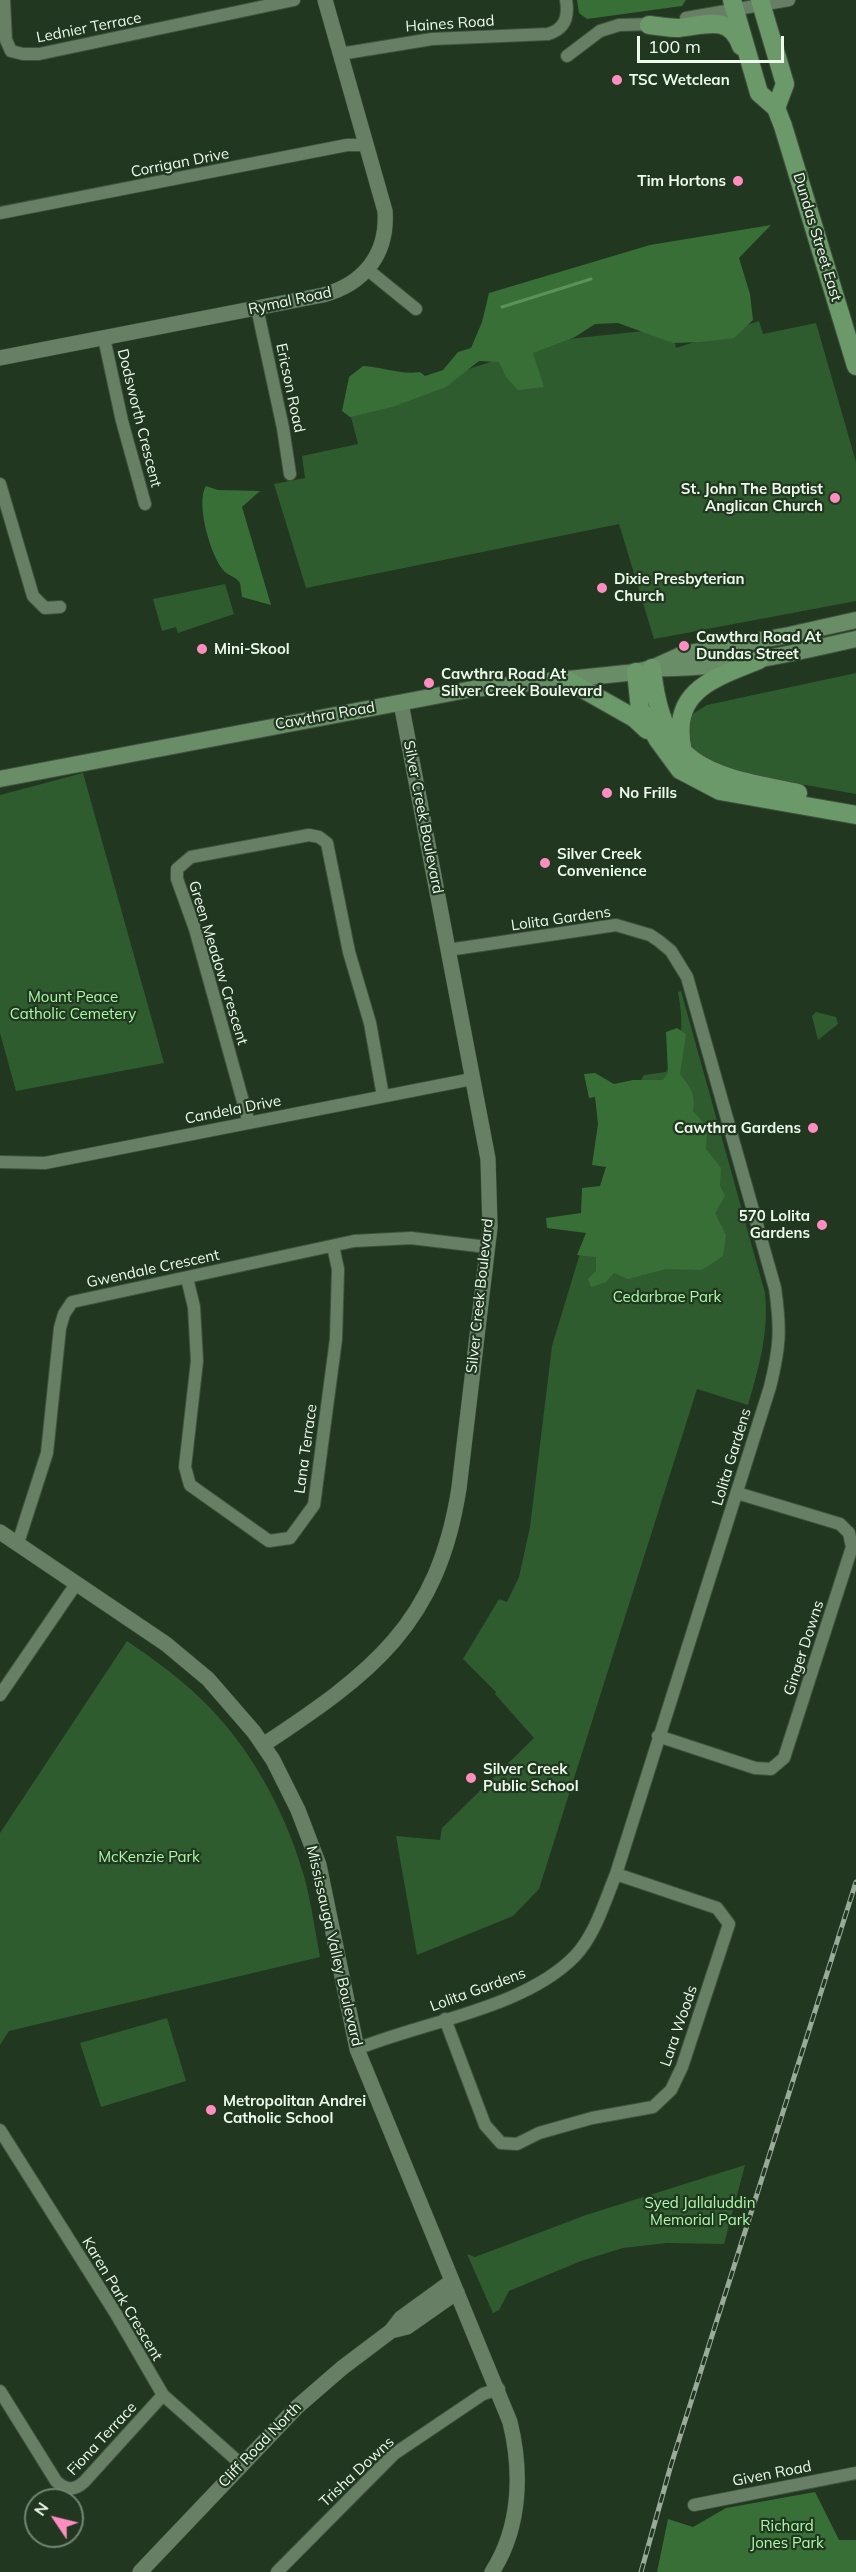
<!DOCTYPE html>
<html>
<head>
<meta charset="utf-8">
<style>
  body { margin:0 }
  #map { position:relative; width:856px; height:2572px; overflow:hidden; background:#213720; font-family:Mulish,sans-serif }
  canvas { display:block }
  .north { position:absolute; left:24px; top:2488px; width:60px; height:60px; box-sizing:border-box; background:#213720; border:2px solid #728571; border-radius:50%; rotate:305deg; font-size:16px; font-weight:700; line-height:24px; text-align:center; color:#ecfaeb }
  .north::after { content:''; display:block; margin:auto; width:21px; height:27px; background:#fd8ebf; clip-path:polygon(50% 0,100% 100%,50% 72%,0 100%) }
  .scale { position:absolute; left:637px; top:36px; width:147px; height:27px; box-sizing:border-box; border:3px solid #ecfaeb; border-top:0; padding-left:8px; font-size:18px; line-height:21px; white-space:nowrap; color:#ecfaeb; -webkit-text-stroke:4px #213720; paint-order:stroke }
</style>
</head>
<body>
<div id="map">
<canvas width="856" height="2572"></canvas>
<div class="north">N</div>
<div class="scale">100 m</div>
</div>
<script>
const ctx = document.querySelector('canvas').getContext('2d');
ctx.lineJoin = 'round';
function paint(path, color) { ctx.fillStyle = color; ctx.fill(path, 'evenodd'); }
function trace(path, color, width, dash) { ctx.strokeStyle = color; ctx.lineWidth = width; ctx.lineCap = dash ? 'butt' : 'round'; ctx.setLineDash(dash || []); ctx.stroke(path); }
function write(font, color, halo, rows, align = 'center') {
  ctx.font = font + ' Mulish,sans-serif'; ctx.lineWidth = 4.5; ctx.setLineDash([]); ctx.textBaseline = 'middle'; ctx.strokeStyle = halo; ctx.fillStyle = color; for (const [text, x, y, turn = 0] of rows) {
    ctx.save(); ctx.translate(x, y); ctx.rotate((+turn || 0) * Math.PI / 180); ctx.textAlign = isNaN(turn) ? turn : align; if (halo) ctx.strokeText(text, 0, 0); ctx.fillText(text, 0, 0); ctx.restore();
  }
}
paint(new Path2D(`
  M759 321 763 334 816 323 856 462V601L654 639 619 524 306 588 274 484 305 478 302 456 358 444 349 409 517 353 521 344 672 328 676 348Z
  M225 584 234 614 178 633 176 627 162 631 153 599Z
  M856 673V794L728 771 690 749 687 723 694 713 707 705Z
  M83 773 164 1063 16 1091 0 1033V795Z
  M681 991 765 1293C769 1333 759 1367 748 1405L697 1389 539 1889 513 1916 417 1955 396 1836 440 1840 442 1828 534 1738 495 1694 496 1692 463 1659 499 1599 507 1602 519 1577 530 1527 552 1346 624 1108 644 1075 666 1072C683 1041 684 1027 678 992Z
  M816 1012 836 1017 838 1024 818 1040 812 1016Z
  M127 1641C152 1658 177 1676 199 1697 249 1744 285 1810 304 1876 311 1902 315 1930 320 1957L9 2031 0 2045V1833Z
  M167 2018 186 2081 101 2107 80 2043Z
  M745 2165 724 2244 667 2243 623 2248 581 2261 509 2291 499 2310 493 2313 467 2254 475 2257 586 2215Z`), '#2f5c2e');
paint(new Path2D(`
  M577 0H686L682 6 587 19 579 13Z
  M771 225 739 258 750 294 753 320 734 338 700 342 673 343 618 323 595 324 575 337 533 353 544 387 518 390 506 377 499 362 479 361 446 387 392 407 350 417 342 411 349 377 363 366C383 367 401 375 420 372L425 376 443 370 458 352 471 348 482 322 489 293 650 245Z
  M206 486 218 490 260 491 242 507 271 605 242 597 240 583C236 577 230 576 225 572 211 559 195 502 206 486Z
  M677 1028 686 1034 680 1074C690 1087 696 1094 693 1111L707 1127 706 1149 721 1168 720 1186 725 1196 715 1213 726 1235 723 1256 702 1270 666 1269 628 1279 614 1273 606 1282 591 1287 588 1279 596 1271V1257L577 1255 586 1233 547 1228 546 1218 581 1213 582 1188 600 1186 606 1167 592 1165 598 1124 595 1097 589 1098 584 1074 595 1073 614 1084 633 1080H663L668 1073 666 1032Z
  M815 2492 839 2540H856V2572H657L668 2519 693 2527 726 2508Z`), '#386f37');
trace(new Path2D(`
  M502 307 591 279`), '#5a9259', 3);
const minor = new Path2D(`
  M4 0 6 40 11 51 23 54H39L294 0
  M686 18 789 0
  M340 54 432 39 548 34C565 29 569 17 566 0
  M567 56 600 31 619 25 655 24
  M0 213 347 145H365
  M368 270 416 309
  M257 308 283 428 290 474
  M104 338 122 421 145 504
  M0 484 33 596 45 608 60 607
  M249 1123 195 929 177 879V869L191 857 309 835 319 837 327 843 349 952 370 1023 383 1096
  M0 1162 45 1163 472 1079
  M187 1278 194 1307 197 1361 185 1467 190 1485 269 1541 290 1538 314 1505 336 1339 338 1269 333 1246
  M18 1543 47 1453 60 1328 64 1314 72 1302 354 1241 411 1238 487 1247
  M0 1695 76 1584
  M658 1736 755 1768 771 1769 784 1758 852 1547 849 1533 840 1524 737 1493
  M445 2019 485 2125 501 2143 517 2144 539 2133 592 2118 653 2107 671 2090 682 2067 729 1924 717 1908 616 1874
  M357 2049C423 2022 525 2008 575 1956 595 1935 605 1901 616 1874L770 1387C780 1347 781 1329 775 1288L687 977 671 951 659 941 650 935 616 925 448 950
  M0 2130 116 2314 163 2395 241 2464
  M0 2391 56 2481C65 2490 74 2491 84 2482L163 2395
  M694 2505 856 2473
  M277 2572 394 2454 483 2394 499 2389`);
const tertiary = new Path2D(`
  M0 358 323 295C364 284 388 254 385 211L325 0
  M0 1532 166 1644 208 1679 254 1732 273 1760 298 1810 319 1865 357 2049 510 2422C522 2471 521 2527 492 2572
  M263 1745C372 1673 438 1624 459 1488L490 1227 488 1159 401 703
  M391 2331 407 2327 457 2292
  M140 2572 297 2407 342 2368 391 2331 401 2318 452 2281`);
const secondary = new Path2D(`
  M656 668C724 670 790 654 856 639
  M0 779 472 689 636 672 652 668 683 654 789 635 856 620`);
const primary = new Path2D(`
  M732 0 759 93 776 108 783 126 856 366
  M760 0 785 84 776 108
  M649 25C659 26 669 28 679 28 703 26 730 13 741 46
  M652 668C662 771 711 775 798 793
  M636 672 640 709 658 740 680 770 720 791 856 815
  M565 679 634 718 647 730
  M683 752C669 691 712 679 759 660`);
trace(minor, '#3f533e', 14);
trace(tertiary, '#3f533e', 16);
trace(secondary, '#3f533e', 18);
trace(primary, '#3f533e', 20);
trace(minor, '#678065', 12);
trace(tertiary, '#678065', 15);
trace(secondary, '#698d67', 16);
trace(primary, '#6b9969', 18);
const rail = new Path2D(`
  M641 2572 671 2465 856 1882`);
trace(rail, '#99aa98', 5);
trace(rail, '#213720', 3, [9]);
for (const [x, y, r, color] of [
  [617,80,6,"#fd8ebf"],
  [738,181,6,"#fd8ebf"],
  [835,498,6,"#fd8ebf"],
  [602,588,6,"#fd8ebf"],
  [684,646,6,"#fd8ebf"],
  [202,649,6,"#fd8ebf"],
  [429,683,6,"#fd8ebf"],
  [607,793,6,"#fd8ebf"],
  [545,863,6,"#fd8ebf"],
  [813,1128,6,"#fd8ebf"],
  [822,1225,6,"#fd8ebf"],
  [471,1778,6,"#fd8ebf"],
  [211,2110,6,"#fd8ebf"]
]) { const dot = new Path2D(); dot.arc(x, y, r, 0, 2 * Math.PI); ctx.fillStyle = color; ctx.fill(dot); trace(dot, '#213720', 2); }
write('15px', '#ecfaeb', '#213720', [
  ["Haines Road",450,24,-4],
  ["Lednier Terrace",89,28,-11],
  ["Corrigan Drive",180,163,-11],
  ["Dundas Street East",817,237,73],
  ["Rymal Road",290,301,-12],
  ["Ericson Road",290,388,78],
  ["Dodsworth Crescent",139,418,76],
  ["Cawthra Road",325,716,-10],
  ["Silver Creek Boulevard",423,817,79],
  ["Lolita Gardens",561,919,-8],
  ["Green Meadow Crescent",218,963,73],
  ["Candela Drive",233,1110,-11],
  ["Gwendale Crescent",153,1269,-12],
  ["Silver Creek Boulevard",480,1296,-84],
  ["Lana Terrace",306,1449,-82],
  ["Lolita Gardens",732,1457,-73],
  ["Ginger Downs",804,1648,-72],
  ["Mississauga Valley Boulevard",334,1946,77],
  ["Lolita Gardens",478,1990,-20],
  ["Lara Woods",679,2026,-71],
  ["Karen Park Crescent",122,2299,59],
  ["Fiona Terrace",102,2439,-47],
  ["Cliff Road North",260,2445,-46],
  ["Trisha Downs",357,2472,-43],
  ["Given Road",772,2474,-11]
]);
write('bold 15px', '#ecfaeb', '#213720', [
  ["TSC Wetclean",629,80],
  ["Tim Hortons",726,181,"right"],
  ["St. John The Baptist",823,489,"right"],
  ["Anglican Church",823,506,"right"],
  ["Dixie Presbyterian",614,579],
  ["Church",614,596],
  ["Cawthra Road At",696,637],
  ["Dundas Street",696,654],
  ["Mini-Skool",214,649],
  ["Cawthra Road At",441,674],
  ["Silver Creek Boulevard",441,691],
  ["No Frills",619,793],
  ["Silver Creek",557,854],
  ["Convenience",557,871],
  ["Cawthra Gardens",801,1128,"right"],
  ["570 Lolita",810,1216,"right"],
  ["Gardens",810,1233,"right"],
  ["Silver Creek",483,1769],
  ["Public School",483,1786],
  ["Metropolitan Andrei",223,2101],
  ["Catholic School",223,2118]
], 'left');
write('15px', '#acfaa8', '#213720', [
  ["Mount Peace",73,997],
  ["Catholic Cemetery",73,1014],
  ["Cedarbrae Park",667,1297],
  ["McKenzie Park",149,1857],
  ["Syed Jallaluddin",700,2203],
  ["Memorial Park",700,2220],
  ["Richard",787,2526],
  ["Jones Park",787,2543]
]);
</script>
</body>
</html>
